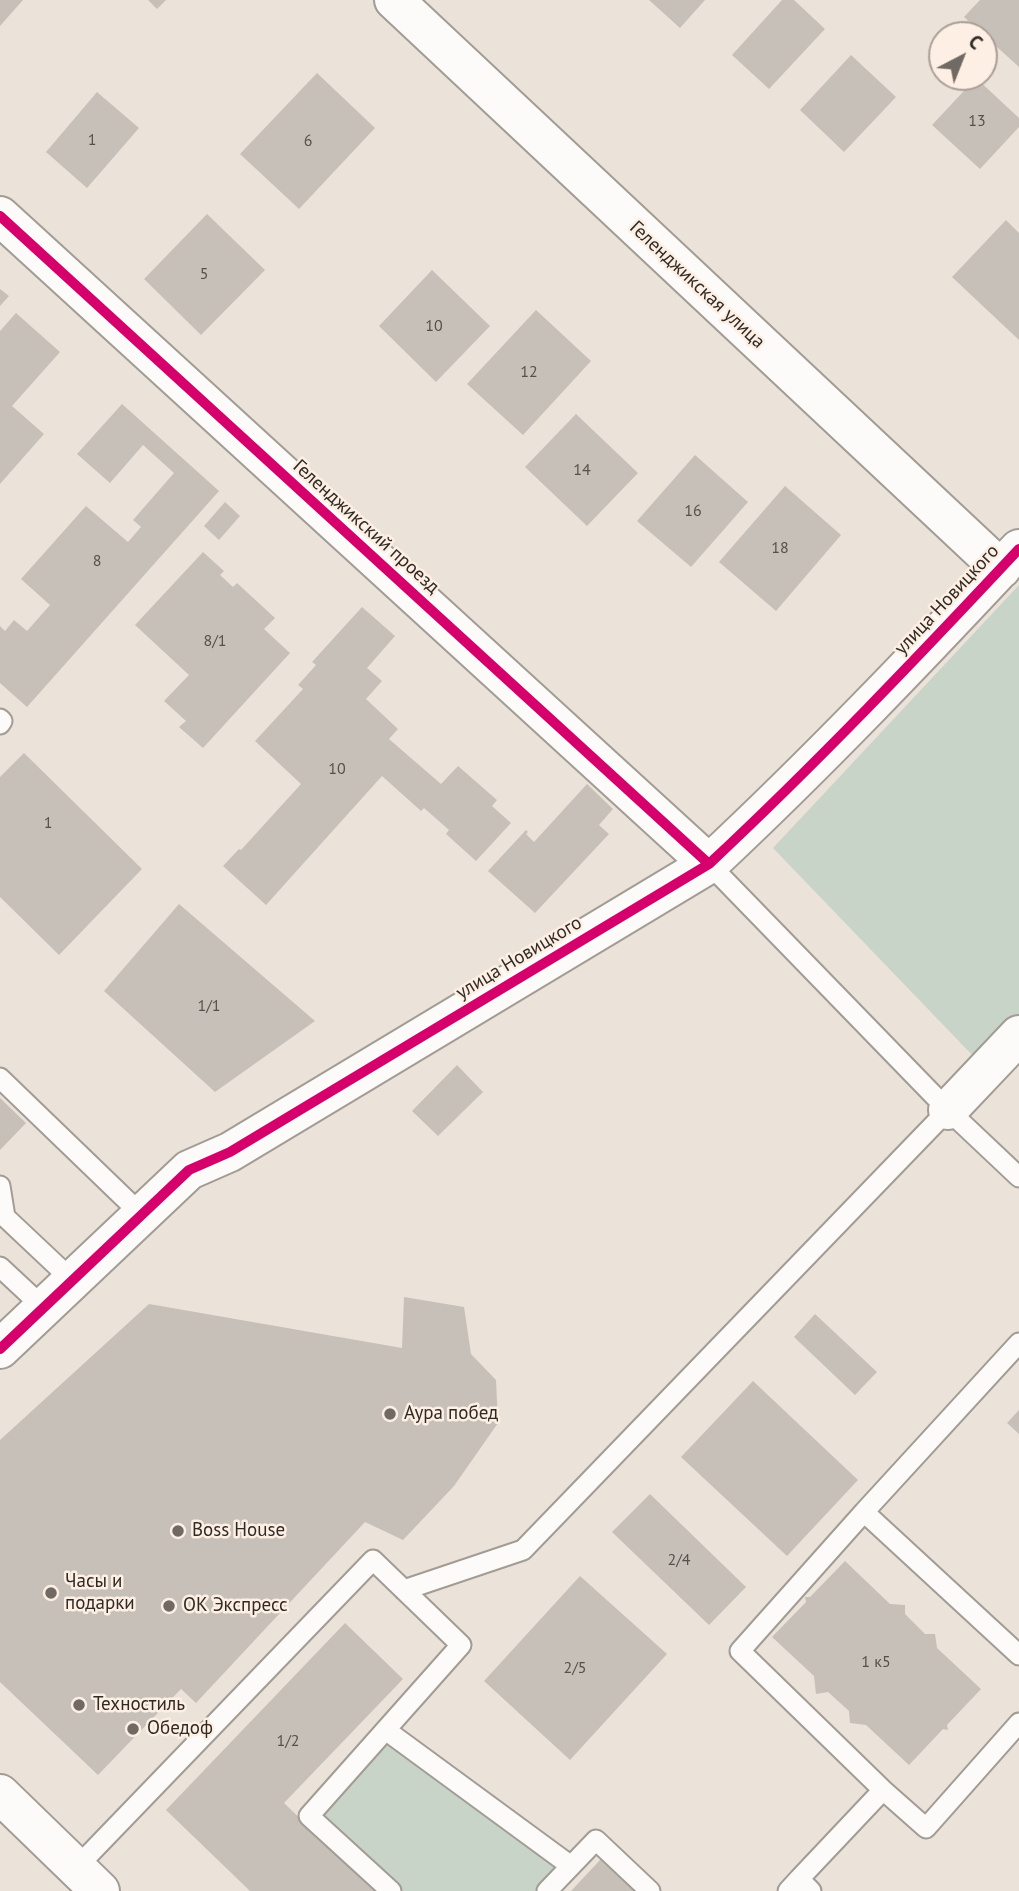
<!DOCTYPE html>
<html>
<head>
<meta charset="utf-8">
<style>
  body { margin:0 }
  #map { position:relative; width:1019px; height:1891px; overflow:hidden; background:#ebe2d9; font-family:"PT Sans",sans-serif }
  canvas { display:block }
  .north { position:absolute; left:928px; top:21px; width:70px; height:70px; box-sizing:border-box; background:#fdefe3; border:2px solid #aba097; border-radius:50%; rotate:42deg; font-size:19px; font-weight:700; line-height:28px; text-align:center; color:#302a25 }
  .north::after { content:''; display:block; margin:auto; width:24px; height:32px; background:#716a64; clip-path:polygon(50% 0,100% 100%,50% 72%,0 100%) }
</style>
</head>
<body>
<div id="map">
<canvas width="1019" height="1891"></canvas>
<div class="north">С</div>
</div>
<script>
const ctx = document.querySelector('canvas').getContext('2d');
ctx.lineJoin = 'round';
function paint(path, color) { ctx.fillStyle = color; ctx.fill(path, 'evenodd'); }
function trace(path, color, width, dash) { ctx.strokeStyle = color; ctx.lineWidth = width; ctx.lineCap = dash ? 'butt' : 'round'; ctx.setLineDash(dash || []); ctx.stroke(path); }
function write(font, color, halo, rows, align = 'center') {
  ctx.font = font + ' "PT Sans",sans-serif'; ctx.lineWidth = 5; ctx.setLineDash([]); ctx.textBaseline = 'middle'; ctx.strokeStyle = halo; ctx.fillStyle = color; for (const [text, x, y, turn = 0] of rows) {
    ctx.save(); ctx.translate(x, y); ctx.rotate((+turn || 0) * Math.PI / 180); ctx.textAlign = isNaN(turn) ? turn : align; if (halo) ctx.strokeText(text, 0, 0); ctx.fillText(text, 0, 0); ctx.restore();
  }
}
paint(new Path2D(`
  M1019 585V1017L978 1061 773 848Z
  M386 1736 566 1867 543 1891H397L314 1816Z`), '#c7d4c7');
paint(new Path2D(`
  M0 0H23L0 26Z
  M148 0H166L157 9Z
  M649 0H705L680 28Z
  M782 0H794L825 29 769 89 732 55Z
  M980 0H1019V67L964 17Z
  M851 55 896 97 844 152 800 110Z
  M317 73 375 128 299 209 240 154Z
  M976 78 1019 118V127L980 169 932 125Z
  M97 92 139 128 87 188 46 152Z
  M207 214 265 270 201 335 144 279Z
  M1006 220 1019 233V340L952 277Z
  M432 270 490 326 436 382 379 326Z
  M0 289 9 296 0 306Z
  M536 310 591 361 523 435 467 384Z
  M16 313 60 352 12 406 44 434 0 484V331Z
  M122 404 219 491 27 707 0 683V626L5 631 14 620 27 631 50 605 21 579 86 506 128 542 141 527 133 520 174 473 143 445 110 483 77 454Z
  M576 414 638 473 587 526 525 467Z
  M695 455 748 502 691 567 637 521Z
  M785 486 841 535 776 611 719 562Z
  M225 502 240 516 219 540 204 526Z
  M203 552 224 571 220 575 233 587 237 583 275 618 264 629 290 653 203 748 179 727 186 721 164 701 189 675 135 625Z
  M362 607 395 636 367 668 382 681 366 699 398 729 389 739 441 784 458 766 497 800 492 806 511 823 476 861 446 834 449 830 424 808 421 811 382 776 266 905 223 866 239 849 241 850 301 784 255 741 303 689 298 685 316 665 312 662Z
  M24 753 142 869 59 955 0 897V777Z
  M587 784 613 809 599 825 609 834 535 913 488 871 526 830 528 832 526 834 534 842Z
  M179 904 315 1021 215 1092 104 991Z
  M457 1065 483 1092 438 1136 412 1111Z
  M0 1098 26 1123 0 1150Z
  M404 1297 464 1307 471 1354 496 1380 498 1423 454 1486 403 1540 365 1522 196 1703 181 1689 98 1775 0 1682V1440L149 1304 402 1348Z
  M815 1314 877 1372 855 1395 794 1337Z
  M753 1381 858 1480 787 1556 681 1457Z
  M1019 1410V1434L1007 1423Z
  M650 1494 746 1587 709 1625 612 1532Z
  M845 1561 890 1604 905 1605V1614L925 1634H935L937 1648 981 1689 947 1725 948 1730 943 1729 909 1765 866 1725 850 1723 849 1711 828 1692 816 1694 814 1676 772 1637 806 1602 805 1597H810Z
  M580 1576 667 1654 570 1760 484 1681Z
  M345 1623 403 1679 284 1803 376 1891H250L166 1810Z
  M601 1859 634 1891H571Z`), '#c7c0b9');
const service = new Path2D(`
  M0 719 2 721 0 724
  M0 1078 142 1215
  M948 1110 1019 1177
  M0 1186 5 1217 73 1281
  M0 1267 44 1308
  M864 1512 1019 1343
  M404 1590 523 1550 948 1110 709 864
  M1019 1655 864 1512 740 1651 883 1790 926 1828 1019 1723
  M387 1731 571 1866
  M76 1868 373 1560 461 1645 309 1816 391 1891
  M799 1879 883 1790
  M547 1891 596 1840 650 1891
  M788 1891 799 1879 811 1891`);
const minor = new Path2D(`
  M394 0 1001 569
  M0 216 709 864
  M948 1110 1019 1035
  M0 1349 189 1170 230 1152 709 864C817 763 918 657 1019 549`);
const tertiary = new Path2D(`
  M0 1794 100 1891`);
trace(service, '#a29c95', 23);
trace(minor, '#a29c95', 42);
trace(tertiary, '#a29c95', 42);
trace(service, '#fcfbf9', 19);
trace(minor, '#fcfbf9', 38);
trace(tertiary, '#fcfbf9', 38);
trace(new Path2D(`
  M0 216 709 864
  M0 1349 189 1170 230 1152 709 864C817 763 918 657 1019 549`), '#d6006c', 10);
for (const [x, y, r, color] of [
  [390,1414,7,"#716a64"],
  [178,1531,7,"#716a64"],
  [51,1593,7,"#716a64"],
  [169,1606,7,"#716a64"],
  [79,1705,7,"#716a64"],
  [133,1729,7,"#716a64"]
]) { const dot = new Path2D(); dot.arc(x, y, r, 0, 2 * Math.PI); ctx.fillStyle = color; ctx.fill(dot); trace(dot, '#fdefe3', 2.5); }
write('16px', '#56504a', null, [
  ["13",977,121],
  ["1",92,140],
  ["6",308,141],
  ["5",204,274],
  ["10",434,326],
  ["12",529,372],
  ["14",582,470],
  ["16",693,511],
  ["18",780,548],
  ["8",97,561],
  ["8/1",215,641],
  ["10",337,769],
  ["1",48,823],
  ["1/1",209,1006],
  ["2/4",679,1560],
  ["1 к5",876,1662],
  ["2/5",575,1668],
  ["1/2",288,1741]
]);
write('19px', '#302a25', '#fdefe3', [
  ["Геленджикская улица",697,285,43],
  ["Геленджикский проезд",366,527,42],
  ["улица Новицкого",947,600,-47],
  ["улица Новицкого",519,958,-31]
]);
write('19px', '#302a25', '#fdefe3', [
  ["Аура побед",404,1414],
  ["Boss House",192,1531],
  ["Часы и",65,1582],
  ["подарки",65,1604],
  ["ОК Экспресс",183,1606],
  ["Техностиль",93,1705],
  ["Обедоф",147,1729]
], 'left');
</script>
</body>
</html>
